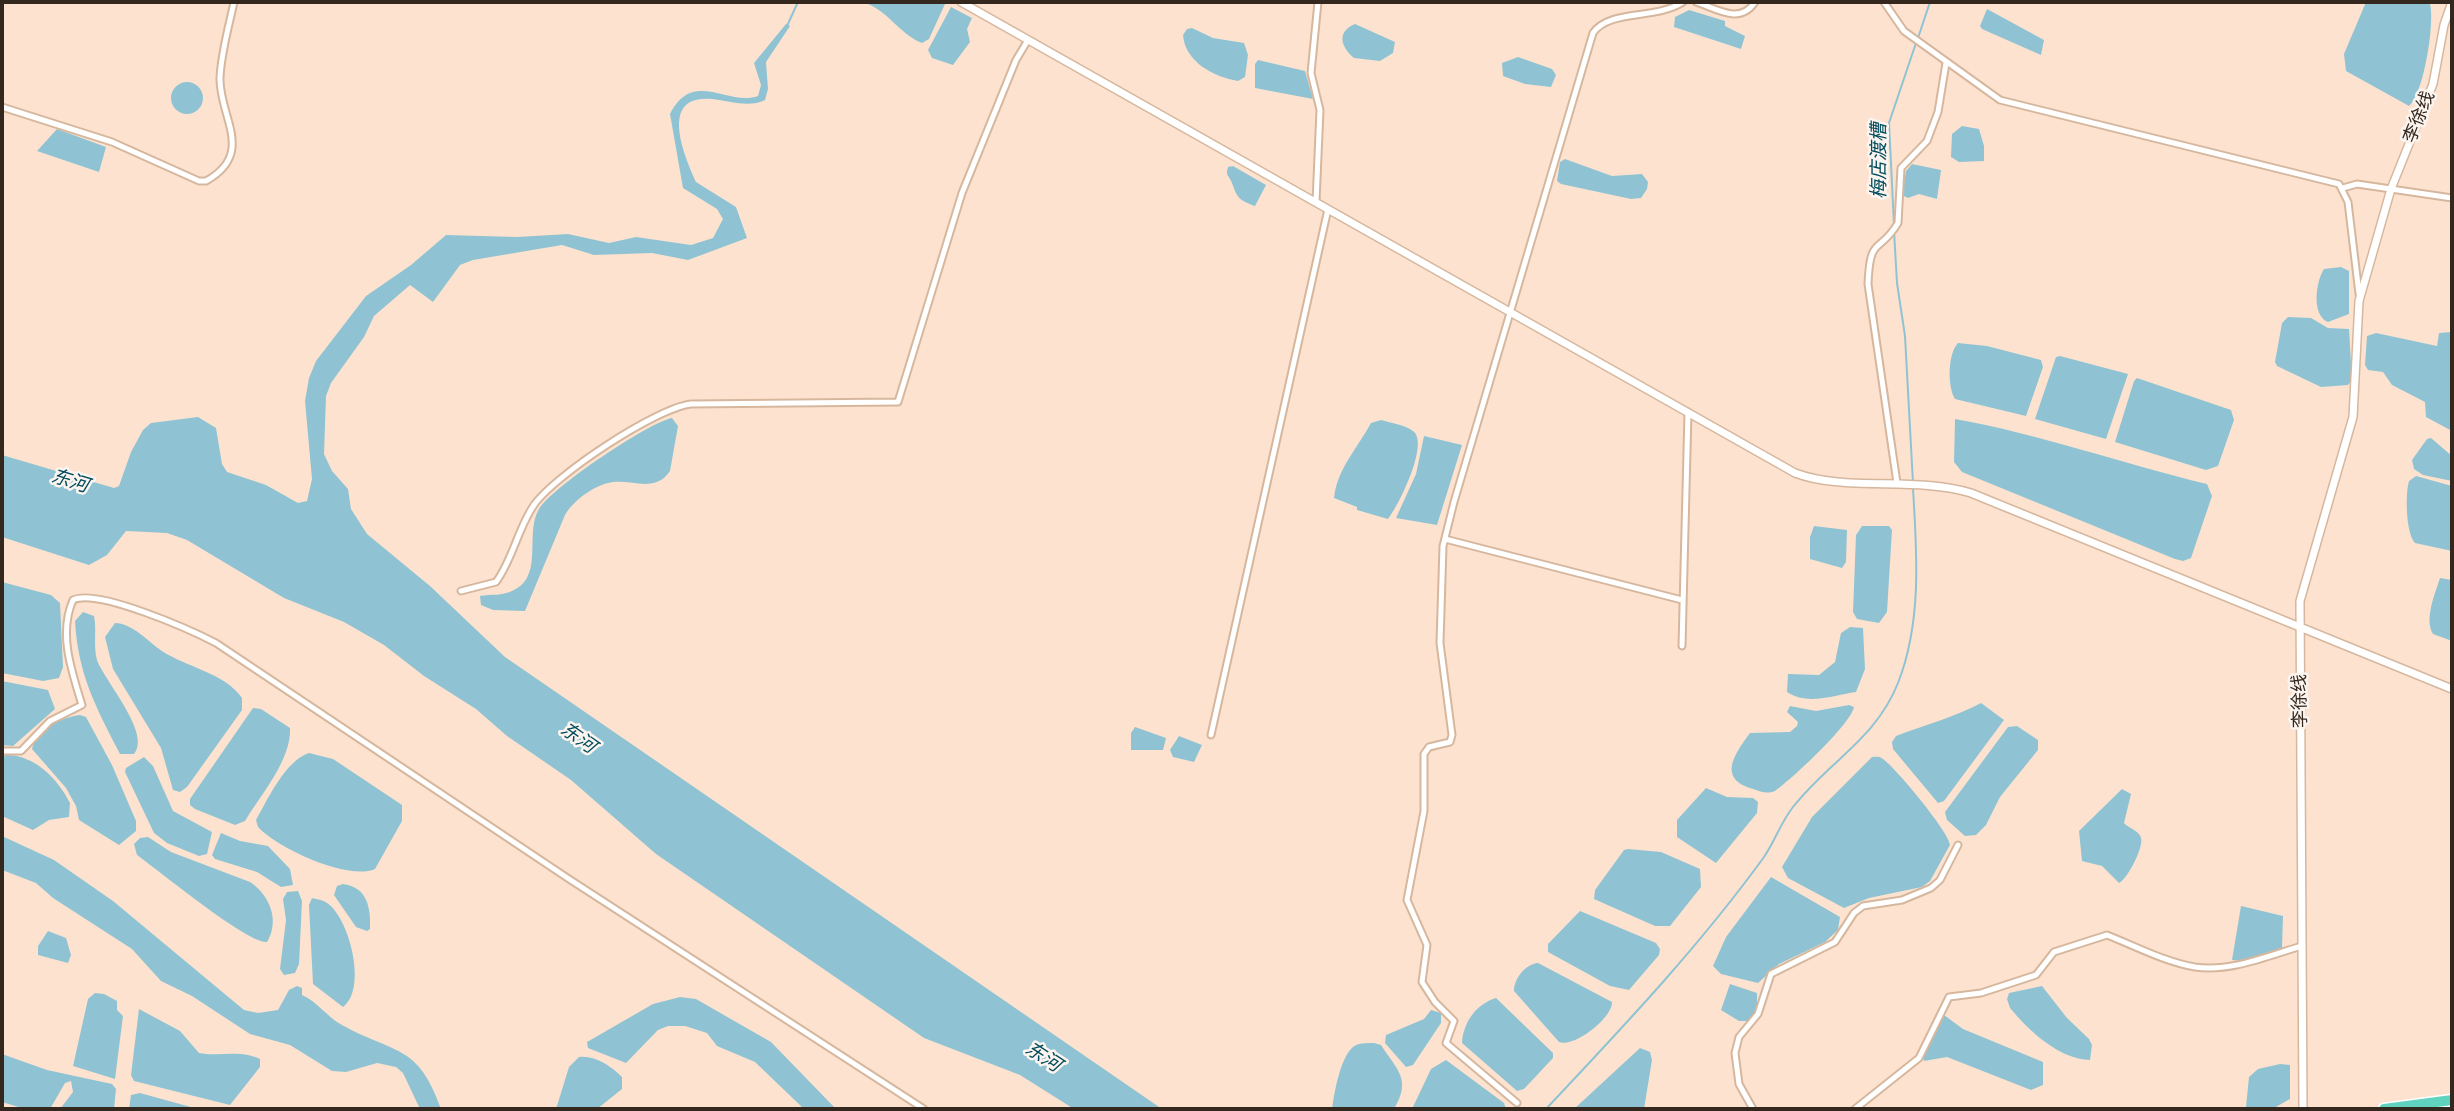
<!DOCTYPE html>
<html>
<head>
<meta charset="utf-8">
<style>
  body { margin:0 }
  #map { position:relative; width:2454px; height:1111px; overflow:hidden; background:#fde3cf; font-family:Inter,sans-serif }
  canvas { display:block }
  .frame { position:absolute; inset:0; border:4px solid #34281e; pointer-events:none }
</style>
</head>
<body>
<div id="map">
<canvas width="2454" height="1111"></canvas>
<div class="frame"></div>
</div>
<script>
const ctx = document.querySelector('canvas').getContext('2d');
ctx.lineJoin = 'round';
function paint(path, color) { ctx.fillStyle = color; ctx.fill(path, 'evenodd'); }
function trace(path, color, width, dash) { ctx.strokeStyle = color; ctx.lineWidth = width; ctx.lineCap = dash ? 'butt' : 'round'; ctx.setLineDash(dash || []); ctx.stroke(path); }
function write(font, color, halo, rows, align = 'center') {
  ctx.font = font + ' Inter,"Noto Sans SC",sans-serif'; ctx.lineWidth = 5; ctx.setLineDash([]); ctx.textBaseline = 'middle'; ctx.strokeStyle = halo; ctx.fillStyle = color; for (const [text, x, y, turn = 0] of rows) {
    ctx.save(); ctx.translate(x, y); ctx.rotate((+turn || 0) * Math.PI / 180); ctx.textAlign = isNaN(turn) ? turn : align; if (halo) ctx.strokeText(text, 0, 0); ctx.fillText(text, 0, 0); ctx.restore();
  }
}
paint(new Path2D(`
  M863 2H944L945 4 929 39 922 43C899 34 888 10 863 2Z
  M2366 2 2430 4C2435 22 2424 94 2409 106L2346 71 2344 54Z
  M951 7 972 18 967 29 970 42 953 65 932 58 928 50Z
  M1987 9 2044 40 2041 55 1982 29 1980 26Z
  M1689 10 1725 21V26L1745 36 1741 49 1674 27 1675 17Z
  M786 24 790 26 766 62 768 89 765 100C749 108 729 101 712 99 658 94 684 155 696 182L736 207 747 238 688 260 652 253 594 255 562 245 473 260 460 265 433 302 410 285 374 316 364 337 331 383 326 396 324 454 332 471 348 489 351 509 367 534 430 586 505 657 1162 1109H1074L1020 1075 924 1038 656 854 571 780 507 736 476 709 424 676 384 645 344 622 284 598 187 540 167 533 126 531 107 555 89 565 2 537V455L114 488 119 486 131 452 143 430 151 423 198 417 216 428 222 464 227 472 266 485 298 503 307 501 312 479 305 401 309 378 316 361 366 296 411 265 446 235 517 237 568 234 609 243 636 237 691 245 713 238 723 219 717 209 683 188 670 114C693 68 728 107 758 96L761 85 754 63Z
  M1355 24 1395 42 1393 53 1380 61 1354 58C1341 47 1336 32 1355 24Z
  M1192 28 1213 38 1244 43 1248 55 1245 77 1238 81C1214 77 1185 62 1183 35L1187 29Z
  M1518 57 1552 69 1556 75 1551 87 1525 84 1503 76 1502 63Z
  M1258 60 1305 71 1313 99 1255 88V64Z
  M171 98a16 16 0 1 1 32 0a16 16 0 1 1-32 0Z
  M1962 126 1979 129 1984 146V161L1959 162 1951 157 1952 134Z
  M57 129 106 147 99 172 37 151Z
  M1565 159 1612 176 1642 174 1648 182 1647 189 1641 198 1631 199 1561 184 1557 181 1560 162Z
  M1912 164 1941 170 1937 199 1919 194 1908 198 1902 195 1906 171Z
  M1233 166 1266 185 1255 206C1238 200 1237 197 1232 183 1229 175 1225 176 1228 167Z
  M2341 267 2349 271V314L2328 322C2311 315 2316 281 2324 269Z
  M2288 317 2311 318 2328 328 2349 329 2352 380 2348 385 2321 387 2277 366 2275 362 2282 323Z
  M2452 332V431L2426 417 2425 402 2392 385 2383 372 2368 370 2365 365 2367 336 2376 333 2437 346 2439 333Z
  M1958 343 1987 346 2041 360 2043 367 2026 416 1955 399C1947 386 1948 353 1958 343Z
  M2060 356 2128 374 2106 439 2035 419 2056 357Z
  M2137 378 2231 410 2234 420 2218 466 2206 470 2115 442 2134 381Z
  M672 418 678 426 670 471C654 495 629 477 608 483 592 487 573 501 565 515L525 611 493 610 481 605 480 596C491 594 502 596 512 591 545 577 524 534 539 509 551 488 649 422 672 418Z
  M1955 419C2040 434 2123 464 2207 484L2212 496 2191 558 2183 561 2175 559 1962 472 1954 462Z
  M1381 420C1391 423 1406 425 1413 431 1430 443 1398 507 1388 519L1357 510V507L1334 498C1337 469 1357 449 1371 423Z
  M1424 436 1462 445 1437 525 1396 518 1416 474Z
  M2431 438 2452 456V481L2423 475 2414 469 2412 460 2427 439Z
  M2416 476 2452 486V551L2415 543C2406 533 2405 495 2409 481Z
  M1814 526 1847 530 1846 562 1842 568 1810 559V537Z
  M1862 526H1889L1892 530 1887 612 1879 623 1857 619 1853 612 1856 535Z
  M2440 578 2452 580V641L2433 634C2424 619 2435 594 2440 578Z
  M2 582 51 595 60 603 63 667 59 678 43 681 2 673Z
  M83 612 94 616C97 630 93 645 97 660 104 680 152 734 134 754H120C96 707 78 675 75 621Z
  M115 623C134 624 147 641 162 651 186 667 225 673 242 698V710L187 787 180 792 173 790 161 748 113 669 105 637Z
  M1850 627 1863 628 1865 669 1856 692C1834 695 1808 706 1787 692L1788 674 1819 675 1835 662 1841 633Z
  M2 681 48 690 55 709 13 746 2 745Z
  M1981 703 2004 720 1944 801 1938 803 1893 749 1892 742 1896 736C1924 725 1955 717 1981 703Z
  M1849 705 1854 707C1851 724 1791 780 1775 791 1767 794 1761 792 1753 789 1718 779 1733 756 1750 733L1790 732 1797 726 1798 722 1787 712 1790 706 1816 711Z
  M253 708 261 709 290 728C292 759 260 796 245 821L235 825 195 809 190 805V799Z
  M80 715 86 717 112 765 136 821V831L119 845 79 820 76 806 66 788 32 749C37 729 62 717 80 715Z
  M2017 726 2038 740V750L2000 797 1986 825 1976 835 1965 836 1947 820 1945 812 2008 727Z
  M1135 727 1166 738 1163 750H1131V733Z
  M1179 736 1202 745 1194 762 1173 757 1170 750Z
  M309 753 333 759 402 805V821L375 869C348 881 277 848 258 827L256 820C268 799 285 761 309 753Z
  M6 755C35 755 58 779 70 803L69 817 49 820 33 830 2 816V757Z
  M144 757 153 766 173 811 212 832 207 854 199 856 167 843 154 833 125 772 126 768Z
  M1872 757C1877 757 1879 756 1883 759 1895 767 1950 833 1950 845L1930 881 1922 887 1869 898 1844 908 1788 878 1782 867 1812 817Z
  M1706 788 1727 797 1753 798 1758 802 1757 813 1716 863 1677 837V820Z
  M2122 789 2131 794 2124 823C2128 828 2140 831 2141 838 2144 847 2127 880 2119 883L2102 866 2082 861 2079 831Z
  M221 833 240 841 268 846 290 869 293 885 281 887 257 872 215 859 212 855Z
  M2 836 54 860 113 901 244 1010 258 1013 278 1010 289 990 297 986 302 988V995C318 1002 327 1017 342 1025 394 1054 418 1043 441 1109H420L403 1073 396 1067 377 1063 346 1072 332 1071 290 1045 250 1034 192 996 161 981 132 949 53 898 36 883 2 870Z
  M148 837 171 852 250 882C270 895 280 921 267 942 248 944 158 870 137 855L134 844 140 838Z
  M1628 849 1661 852 1700 869 1701 887 1670 926H1655L1594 899 1595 890 1624 850Z
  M1771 877 1840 917 1838 930 1825 942 1779 964 1758 983 1721 974 1713 966 1726 937Z
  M343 884C367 887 371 907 370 929L367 931 356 927 334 895 337 886Z
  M298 891 302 901 299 964 295 973 284 975 280 969 286 920 283 899 287 892Z
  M312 898C316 899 323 900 327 903 349 917 368 989 343 1007L313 984 309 905Z
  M2241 906 2283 916 2282 948 2240 961 2232 960Z
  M1580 911 1656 943 1660 949 1659 955 1629 990 1610 986 1548 952V944Z
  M48 931 66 938 71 955 68 963 38 955V946Z
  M1538 963 1612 1002C1613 1017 1575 1048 1559 1042L1514 991C1514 978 1526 964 1538 963Z
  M1730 984 1757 993V1009L1751 1021H1739L1721 1010Z
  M2042 986 2067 1018 2089 1039 2092 1045 2090 1060C2059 1059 2029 1031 2010 1008L2007 999 2009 993Z
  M95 993 104 994 117 1001V1010L123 1016 115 1079 73 1066 88 999Z
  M680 997 696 999 771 1042 836 1109H804L755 1062 717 1046 707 1033 685 1026H668L658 1030 626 1063 588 1048 587 1042 653 1004Z
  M1496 998 1553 1053V1058L1524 1089 1517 1091 1462 1043C1463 1023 1476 1004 1496 998Z
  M139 1009 180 1031 199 1053C219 1057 240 1049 260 1059V1067L230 1105 134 1081 131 1075Z
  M1431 1010 1441 1013V1023L1413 1065 1406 1067 1385 1043 1386 1035 1424 1019Z
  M1944 1015 1963 1029 2043 1062V1085L2031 1090 1947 1057 1924 1061 1923 1057Z
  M1374 1043 1381 1045C1397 1070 1412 1079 1394 1109H1332C1334 1094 1341 1052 1356 1045 1361 1043 1368 1043 1374 1043Z
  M1640 1048 1650 1052 1652 1060 1644 1109H1574Z
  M2 1054 47 1070 112 1084 116 1089 114 1109H60L73 1092 71 1081 65 1083 50 1109H25L2 1102Z
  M579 1057C595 1055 611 1066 622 1077V1089L597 1109H556L569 1067Z
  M1446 1060 1504 1103 1506 1109H1412L1431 1069Z
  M2280 1064 2290 1065V1099L2274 1108 2246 1107 2249 1077 2258 1069Z
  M140 1093 198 1109H129L131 1095Z`), '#8fc3d3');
trace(new Path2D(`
  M787 26 798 2
  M1918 38 1930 2
  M1894 225 1889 123 1916 43
  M1894 231 1897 283 1905 336 1913 483
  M1546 1109C1622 1028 1698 948 1764 857 1775 841 1781 822 1793 807 1828 762 1876 739 1898 683 1922 622 1917 553 1913 489`), '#8fc3d3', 2);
const street = new Path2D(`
  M1696 2C1717 9 1740 25 1755 2
  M1884 2 1904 31 2000 100 2339 184 2348 202 2359 294
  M2 107 112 142 199 181H206C256 153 219 117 220 78 221 53 229 26 234 2
  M2343 188 2357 184 2452 198
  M1316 202 1320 110 1311 73 1318 2
  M1897 483 1868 284C1870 234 1879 255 1898 223L1901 168 1927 141 1938 112 1946 63
  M1445 539 1682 600
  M461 591 496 582C513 559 518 528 534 505 555 475 656 408 691 404L898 402 962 193 1016 60 1028 40
  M1682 646 1688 412
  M1211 735 1328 209
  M2 751H21L50 721 82 705C72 672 58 634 73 600 97 588 191 630 216 643L569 879 924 1109
  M1517 1103 1446 1043 1454 1021 1435 1002 1422 982 1427 945 1407 900 1424 811V754L1429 747 1450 742 1452 735 1440 643 1443 546 1454 502 1593 33C1609 9 1656 20 1683 2
  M1753 1109 1739 1084 1735 1053 1739 1037 1758 1014 1771 974 1835 942 1854 913 1863 906 1902 900 1931 888 1940 880 1958 845
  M1855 1109 1919 1058 1949 997 1981 993 2036 975 2054 952 2107 935C2135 946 2165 962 2195 967 2232 972 2267 956 2302 946`);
const secondary = new Path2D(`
  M961 2 1795 473C1845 492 1915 476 1971 493L2452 689
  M2303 1109 2300 601 2353 417 2359 301 2391 189 2433 84 2444 25 2452 2`);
const highway = new Path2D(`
  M2384 1109 2452 1100`);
trace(street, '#d6b79e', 9);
trace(secondary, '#d6b79e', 10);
trace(highway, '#fff', 13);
trace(street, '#fff', 5);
trace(secondary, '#fff', 7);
trace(highway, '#60d3bf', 10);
write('18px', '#34281e', '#fbf4ef', [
  ["李徐线",2419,117,-68],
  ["李徐线",2300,701,-91]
]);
write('italic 19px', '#004b5c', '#fbf4ef', [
  ["梅店渡槽",1879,161,-90],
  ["东河",70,481,17],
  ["东河",578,738,35],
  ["东河",1043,1057,33]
]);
</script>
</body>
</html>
